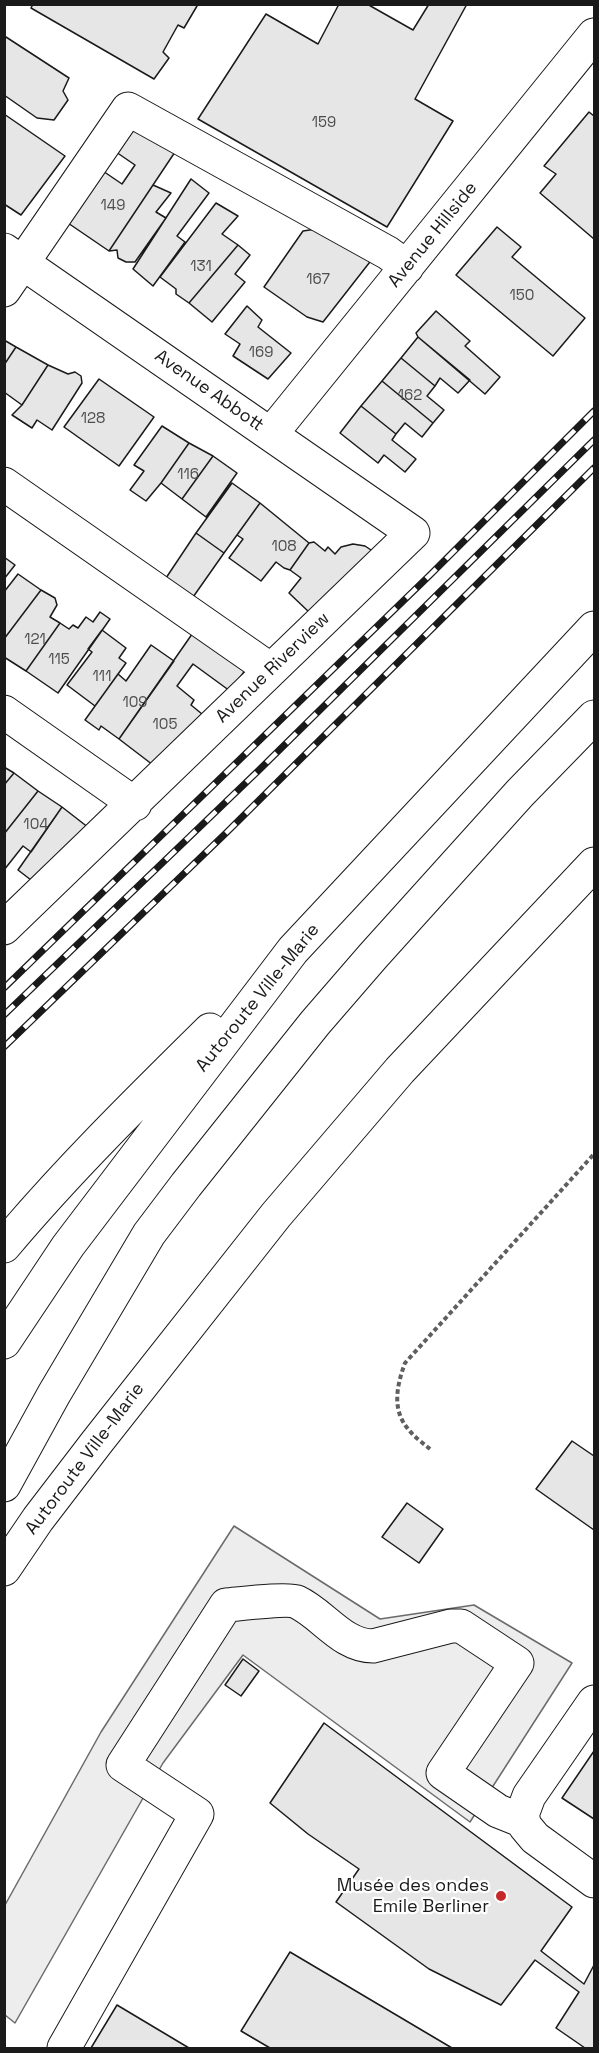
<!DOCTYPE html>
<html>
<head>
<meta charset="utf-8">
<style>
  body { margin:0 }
  #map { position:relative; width:599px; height:2053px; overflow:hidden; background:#fff; font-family:"Space Grotesk",sans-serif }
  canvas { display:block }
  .frame { position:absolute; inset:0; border:6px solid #1a1a1a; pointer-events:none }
</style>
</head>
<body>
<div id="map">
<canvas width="599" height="2053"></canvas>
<div class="frame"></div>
</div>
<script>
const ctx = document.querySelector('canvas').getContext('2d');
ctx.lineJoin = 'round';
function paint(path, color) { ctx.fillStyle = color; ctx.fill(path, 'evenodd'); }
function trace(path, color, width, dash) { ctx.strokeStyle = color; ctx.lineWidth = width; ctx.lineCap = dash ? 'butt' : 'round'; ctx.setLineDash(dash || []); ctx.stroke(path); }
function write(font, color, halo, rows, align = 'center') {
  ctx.font = font + ' "Space Grotesk",sans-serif'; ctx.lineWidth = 4.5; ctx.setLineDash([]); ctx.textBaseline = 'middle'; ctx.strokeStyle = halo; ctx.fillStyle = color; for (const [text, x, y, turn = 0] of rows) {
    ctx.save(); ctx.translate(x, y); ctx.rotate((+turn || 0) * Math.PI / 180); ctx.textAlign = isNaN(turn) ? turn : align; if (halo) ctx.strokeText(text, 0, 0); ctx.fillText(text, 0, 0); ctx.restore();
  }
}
const parking = new Path2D(`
  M234 1526 380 1619 474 1605 572 1663 470 1822 243 1655 163 1763 15 2023 5 2015V1905L101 1732Z`);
paint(parking, '#ededed');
trace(parking, '#6a6a6a', 1.5);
const building = new Path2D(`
  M33 4H195L197 6 184 28 178 25 163 52 169 58 154 79 31 8Z
  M339 4H367L413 30 429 4H467L415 99 453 121 387 227 198 119 266 14 318 44Z
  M6 37 69 78 63 91 68 100 54 120 37 118 4 95V40Z
  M589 112 594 116V239L540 193 556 174 544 166Z
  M4 114 65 156 21 215 4 204Z
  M134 125 175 152 109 251 65 221 100 169 122 184 135 165 116 152Z
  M191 179 209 193 177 236 185 242 153 286 133 269Z
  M153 185 171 193 156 212 166 218 135 262H126L118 258 117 250 109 251Z
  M216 203 238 216 222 234 238 245 189 303 176 294V289L160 277Z
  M497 227 521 247 512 257 585 318 553 356 456 275Z
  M323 228 373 258 323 322 307 317 264 287 303 231Z
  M238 245 250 255 235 274 245 282 212 322 189 303Z
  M247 306 262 320 258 327 291 353 268 379 233 356 240 344 225 334Z
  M436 311 470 341 465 346 500 377 485 394 418 337 416 333Z
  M418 337 470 380 458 393 440 378 435 386 401 358Z
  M4 340 16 347 4 365Z
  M16 347 48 365 22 405 4 392V365Z
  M401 358 435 386 427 396 444 410 433 423 382 381Z
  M48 365 68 374 75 372 81 376 82 383 52 430 37 420 32 428 12 415 22 405Z
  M99 379 154 417 119 466 64 427Z
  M382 381 433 423 422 437 405 423 396 434 361 406Z
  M361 406 396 434 392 440 416 459 405 472 384 455 378 463 340 433Z
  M162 426 189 443 161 483 146 501 130 490 144 471 134 465Z
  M189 443 213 456 182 499 161 483Z
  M213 456 237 473 206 517 182 499Z
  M232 483 260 503 224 553 196 533Z
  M260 503 309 543 290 570 284 568 276 562 261 581 229 558 243 539 237 535Z
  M196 533 224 553 191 600 164 581Z
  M314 542 325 551 328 547 335 554 341 547 353 544 365 546 377 554 310 613 289 593 301 578 290 570 309 543Z
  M4 557 15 565 4 579Z
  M18 574 41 590 4 639V592Z
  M41 590 55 598 57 605 50 617 60 623 26 671 4 657V639Z
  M100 612 110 619 58 693 26 671 60 623 69 629 73 625 78 628 86 617 93 622Z
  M197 627 249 665 230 691 193 664 177 686 194 700 191 705 202 714 153 765 119 739Z
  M102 630 126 648 119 658 126 663 95 706 67 685 92 652 88 649Z
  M151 645 174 661 119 739 101 726 99 730 85 720 118 674 126 681Z
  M4 767 14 773 4 785Z
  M14 773 38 791 4 834V785Z
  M38 791 62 807 31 852 23 846 4 870V834Z
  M62 807 89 828 31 880 18 870Z
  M572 1441 594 1456V1530L536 1489Z
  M407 1503 443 1529 419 1563 382 1537Z
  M243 1659 259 1671 241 1696 225 1685Z
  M324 1723 572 1907 541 1951 584 1984 594 1965V2048H585L556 2028 579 1992 535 1960 501 2005 429 1969 336 1902 359 1869 308 1834 270 1803Z
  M594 1751V1819L562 1798Z
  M290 1952 452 2048H270L241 2031Z
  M117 2005 189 2048H91Z`);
paint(building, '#e6e6e6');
trace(building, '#1a1a1a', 1.5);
const minor = new Path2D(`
  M4 250 413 533 4 928
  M4 290 128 109 388 253 407 267
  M271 434 594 35
  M4 484 271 670
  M4 712 135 804
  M4 1485 54 1394 149 1234 186 1185 315 1023 373 956 520 793 594 717
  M594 1702 529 1796 522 1815 525 1826 535 1838 594 1881
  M64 2048 197 1814 123 1765 226 1605C239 1604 288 1598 297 1602 323 1614 342 1646 373 1646L451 1626H461L517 1663 443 1773 498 1811 523 1821`);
const highway = new Path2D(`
  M4 1246C68 1170 139 1100 210 1030
  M4 1342 68 1246 293 950 594 628
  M4 1569 38 1519 97 1442 276 1215 400 1070 594 864`);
trace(minor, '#1a1a1a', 35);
trace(highway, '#1a1a1a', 35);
trace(new Path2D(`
  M430 1449C423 1443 414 1437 409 1430 391 1410 397 1385 405 1363L594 1154`), '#5f5f5f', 4, [4.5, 3]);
trace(minor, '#fff', 33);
trace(highway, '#fff', 33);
const rail = new Path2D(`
  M4 988 430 575 594 411
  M4 1015 257 772 594 440
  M4 1047 226 833 594 468`);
trace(rail, '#1a1a1a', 7);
trace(rail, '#fff', 4.5, [14]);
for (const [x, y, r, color] of [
  [501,1896,6,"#c62828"]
]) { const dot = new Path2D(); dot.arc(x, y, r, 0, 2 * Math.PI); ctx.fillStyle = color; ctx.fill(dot); trace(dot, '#fff', 2); }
write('15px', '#4d4d4d', null, [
  ["159",324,123],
  ["149",113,206],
  ["131",201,267],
  ["167",318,280],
  ["150",522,296],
  ["169",261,353],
  ["162",410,396],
  ["128",93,419],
  ["116",188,475],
  ["108",284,547],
  ["121",35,640],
  ["115",59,660],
  ["111",102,677],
  ["109",135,703],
  ["105",165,725],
  ["104",36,825]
]);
write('18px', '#1a1a1a', '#fff', [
  ["Avenue Hillside",433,235,-51],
  ["Avenue Abbott",209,391,35],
  ["Avenue Riverview",273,668,-44],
  ["Autoroute Ville-Marie",258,998,-51],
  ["Autoroute Ville-Marie",85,1459,-53]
]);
write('18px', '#1a1a1a', '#fff', [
  ["Musée des ondes",489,1886],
  ["Emile Berliner",489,1907]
], 'right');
</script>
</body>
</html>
